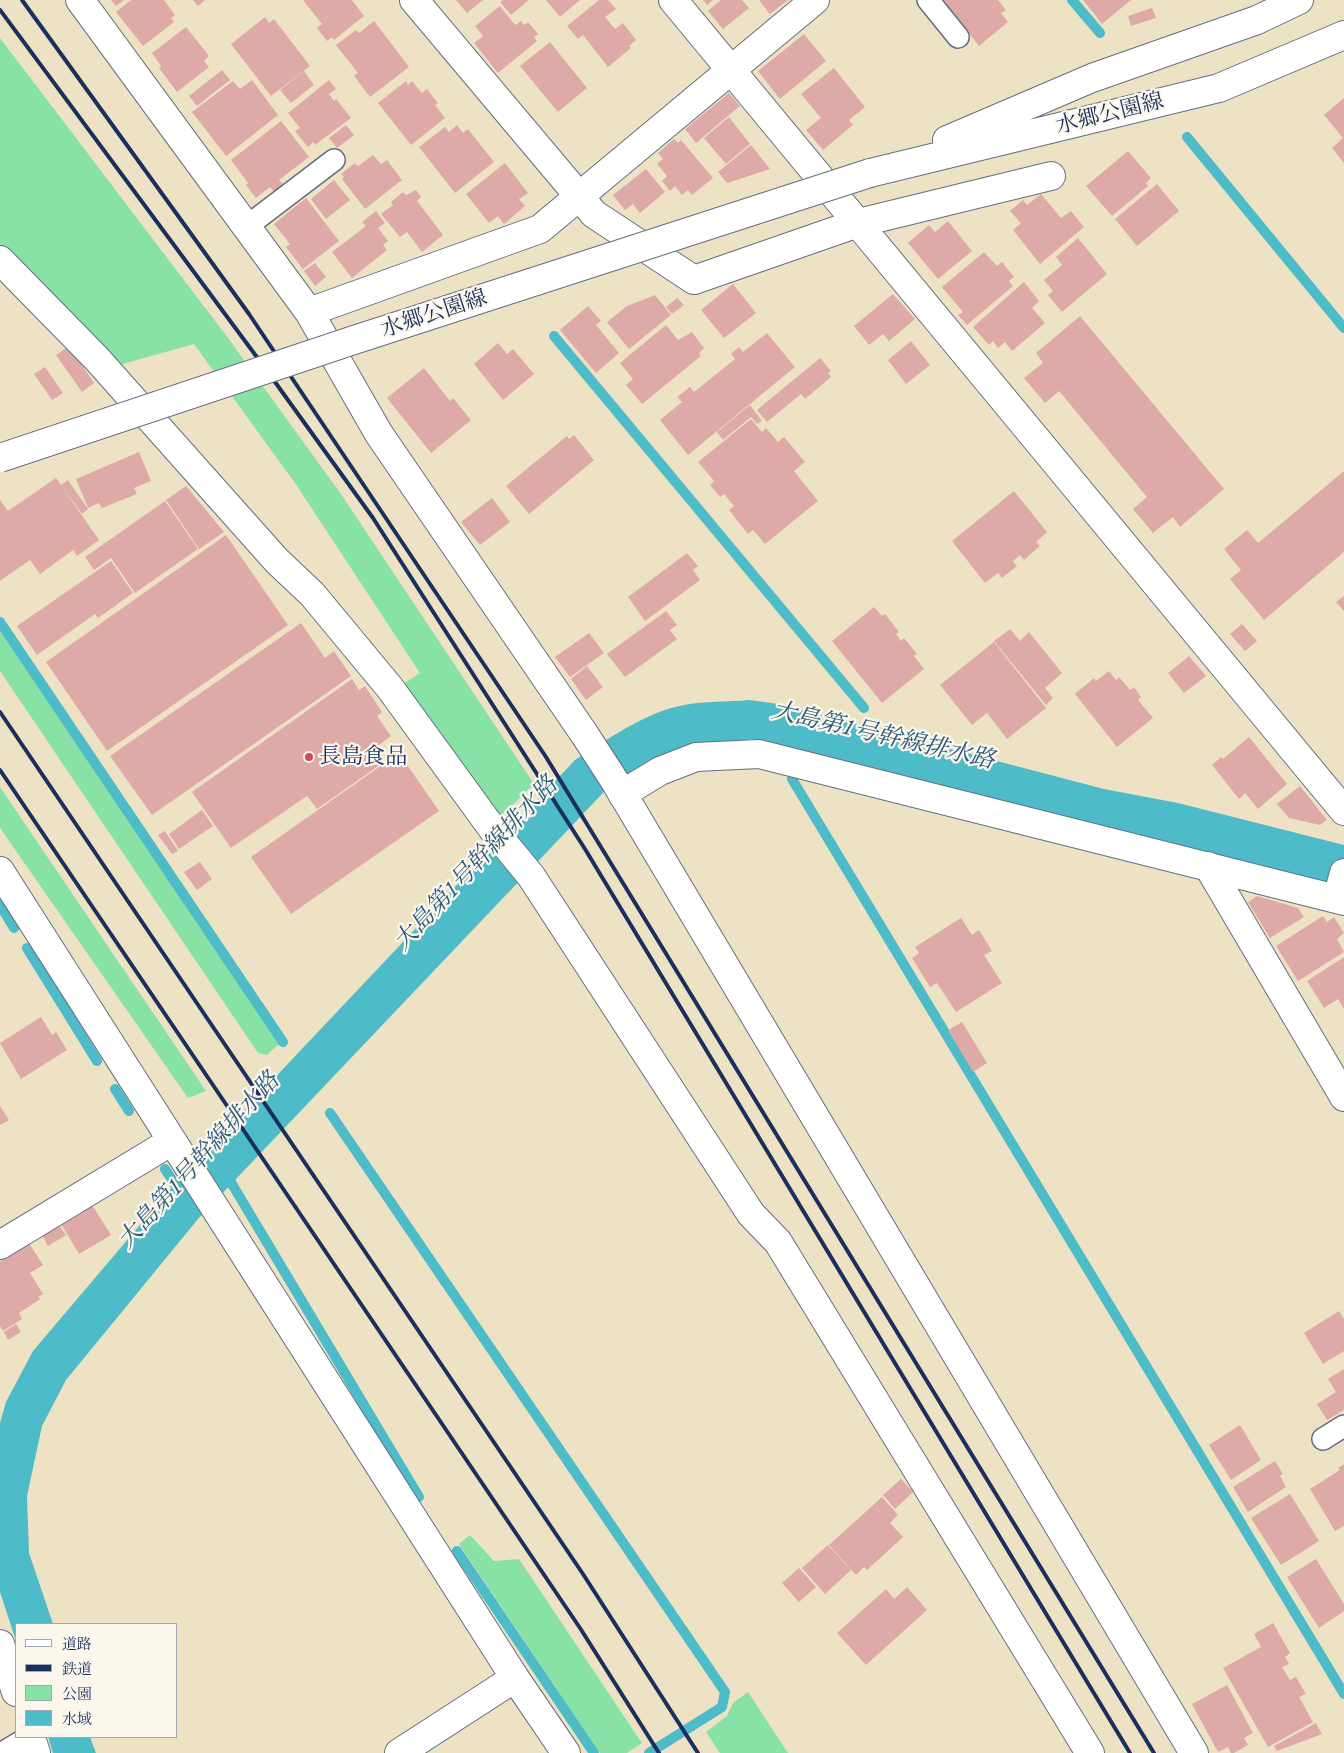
<!DOCTYPE html>
<html>
<head>
<meta charset="utf-8">
<style>
  body { margin:0 }
  #map { position:relative; width:1344px; height:1753px; overflow:hidden; background:#ede3c4; font-family:"EB Garamond","Noto Serif JP",serif }
  canvas { display:block }
  .legend { position:absolute; left:15px; top:1623px; width:162px; height:115px; box-sizing:border-box; background:#fbf7ec; border:1px solid #a1a7b3; margin:0; padding:6px 9px; list-style:none; font-size:15px; color:#1b2f5e }
  .legend li { display:flex; align-items:center; gap:10px; height:25px }
  .legend b { width:25px; border:1px solid #a1a7b3 }
</style>
</head>
<body>
<div id="map">
<canvas width="1344" height="1753"></canvas>
<ul class="legend">
<li><b style="height:6px;background:#fff"></b>道路</li>
<li><b style="height:6px;background:#1b2f5e"></b>鉄道</li>
<li><b style="height:14px;background:#88e1a5"></b>公園</li>
<li><b style="height:14px;background:#4ebbc8"></b>水域</li>
</ul>
</div>
<script>
const ctx = document.querySelector('canvas').getContext('2d');
ctx.lineJoin = 'round';
function paint(path, color) { ctx.fillStyle = color; ctx.fill(path, 'evenodd'); }
function trace(path, color, width, dash) { ctx.strokeStyle = color; ctx.lineWidth = width; ctx.lineCap = dash ? 'butt' : 'round'; ctx.setLineDash(dash || []); ctx.stroke(path); }
function write(font, color, halo, rows, align = 'center') {
  ctx.font = font + ' "EB Garamond","Noto Serif JP",serif'; ctx.lineWidth = 4.5; ctx.setLineDash([]); ctx.textBaseline = 'middle'; ctx.strokeStyle = halo; ctx.fillStyle = color; for (const [text, x, y, turn = 0] of rows) {
    ctx.save(); ctx.translate(x, y); ctx.rotate((+turn || 0) * Math.PI / 180); ctx.textAlign = isNaN(turn) ? turn : align; if (halo) ctx.strokeText(text, 0, 0); ctx.fillText(text, 0, 0); ctx.restore();
  }
}
paint(new Path2D(`
  M0 38 225 334 341 494 534 784 499 818 397 688 420 673 295 483 194 344 119 365 0 249Z
  M0 631 280 1043 267 1055 258 1053 0 671Z
  M0 787 206 1091 188 1098 0 828Z
  M470 1535 494 1561 519 1559 642 1743 627 1753H600L459 1544Z
  M748 1692 784 1747 788 1753H720L706 1732 727 1716 733 1703Z`), '#88e1a5');
paint(new Path2D(`
  M749 700 779 704 1104 789 1178 803 1344 845V886L1130 835 752 739 700 746 626 781 620 775 198 1219 66 1380 42 1426 27 1496 29 1553 53 1624H16V1641L0 1592V1423L6 1402 33 1351 179 1179 575 760C606 740 648 711 684 705 705 701 728 702 749 700Z
  M48 1737H90L96 1753H53Z`), '#4ebbc8');
trace(new Path2D(`
  M1072 0 1100 33
  M1187 137 1344 328
  M554 336 864 708
  M0 622 283 1042
  M792 779 1344 1694
  M0 905 14 928
  M27 948 97 1061
  M115 1089 129 1111
  M330 1113 725 1692 722 1707 649 1753
  M165 1169 182 1195
  M226 1174 419 1497
  M457 1551 594 1753`), '#4ebbc8', 10);
paint(new Path2D(`
  M111 0H124L116 6Z
  M131 0H164L175 15 171 18 174 22 143 46 116 12Z
  M193 0H205L198 6Z
  M303 0H352L364 16 334 40 332 37 327 41 317 28 322 24Z
  M456 0H483L467 13Z
  M503 0H529L511 15 500 2Z
  M546 0H580L560 17Z
  M599 0H608L616 9 605 17 615 29 623 23 636 40 629 46 631 48 608 67 583 35 578 39 567 26Z
  M703 0H713L707 5Z
  M721 0H742L749 8 723 29 708 11Z
  M759 0H788L770 14Z
  M942 0H998L1006 10 1001 13 1008 22 979 46Z
  M1083 0H1131L1102 24Z
  M500 6 515 25 521 21 524 25 528 22 538 34 534 37 537 41 498 73 474 43 483 36 475 26Z
  M1152 8 1156 18 1131 26 1128 16Z
  M265 17 269 23 274 19 310 66 271 96 231 44Z
  M374 21 409 67 370 97 354 76 358 73 336 45 356 30 359 33Z
  M186 27 209 56 204 61 209 67 177 92 159 68 161 66 152 53Z
  M804 34 826 61 780 99 758 71Z
  M550 42 587 88 558 112 520 66Z
  M834 68 865 107 849 120 853 125 823 150 806 130 821 118 801 94Z
  M222 70 230 80 197 106 189 96Z
  M304 71 314 85 291 103 280 90Z
  M252 80 278 115 226 156 192 112 233 81 240 89Z
  M329 80 336 89 329 94 334 101 336 99 351 118 315 145 313 142 308 147 295 131 300 128 288 113Z
  M406 81 408 85 412 81 422 93 427 89 438 103 435 105 445 118 411 145 378 103Z
  M729 93 740 106 696 143 685 129Z
  M1344 98V163L1332 148 1343 138 1324 115Z
  M729 117 750 144 726 164 704 138Z
  M281 121 309 157 279 180 285 186 275 193 270 187 256 198 246 185 248 183 231 160Z
  M346 125 354 135 337 148 329 138Z
  M457 125 463 133 468 129 494 162 455 193 419 147 445 127 449 132Z
  M674 139 678 143 681 140 713 178 692 195 688 190 682 195 675 186 670 191 662 181 667 176 657 164 663 159 658 153Z
  M751 145 770 169 727 183 718 172Z
  M1128 151 1151 178 1146 183 1148 186 1112 216 1086 186Z
  M373 155 381 164 387 160 402 180 365 209 342 179 344 177 341 174 355 163 358 166Z
  M505 163 528 193 519 199 525 206 504 224 498 216 489 223 466 194Z
  M646 169 665 192 640 213 633 204 625 210 613 195Z
  M334 180 350 200 326 219 311 199Z
  M1157 184 1179 211 1137 246 1115 219Z
  M416 190 421 197 417 201 443 235 422 252 407 232 400 237 381 214 393 205 391 202 403 192 406 195Z
  M1041 194 1061 218 1071 211 1084 227 1040 264 1013 230 1021 223 1010 211 1023 200 1027 205Z
  M306 198 339 241 303 269 286 247 290 244 274 224Z
  M376 211 385 223 378 228 388 241 383 245 387 250 352 278 332 252 366 226 362 222Z
  M948 221 972 251 938 279 908 243 929 225 935 232Z
  M1078 238 1107 274 1062 312 1048 295 1053 291 1044 280 1062 265 1056 257Z
  M984 252 997 266 1002 262 1014 277 1009 281 1013 286 967 325 958 315 963 312 942 287Z
  M315 263 326 277 315 286 304 271Z
  M1024 282 1039 301 1032 308 1045 323 1012 351 1005 342 998 348 993 341 989 345 973 327Z
  M733 284 756 313 724 338 701 310Z
  M893 294 915 319 889 341 883 334 869 345 854 326Z
  M655 295 671 315 629 349 607 322 627 306Z
  M677 298 684 305 672 314 666 307Z
  M588 306 601 321 596 325 619 353 596 373 560 330Z
  M1080 316 1224 489 1180 527 1173 517 1153 533 1133 509 1147 497 1059 391 1045 403 1024 378 1043 363 1036 353Z
  M666 325 678 340 692 332 704 348 699 353 701 356 642 404 626 385 633 379 620 363Z
  M767 333 795 367 688 455 660 420 682 402 677 397 690 387 694 392 735 359 731 354 739 347 743 352Z
  M911 341 930 365 906 384 888 360Z
  M498 343 507 354 513 349 534 374 503 400 474 364Z
  M69 346 94 383 82 392 56 355Z
  M820 358 831 371 828 373 831 377 805 399 801 394 767 422 757 410Z
  M45 367 63 393 52 400 34 374Z
  M424 368 450 401 453 398 471 420 431 453 387 398Z
  M750 405 762 421 757 424 751 417 723 440 717 432Z
  M751 419 762 432 766 428 778 442 784 437 805 462 794 471 818 501 765 544 753 530 748 534 729 510 734 506 724 494 720 497 710 485 714 481 698 462Z
  M574 435 594 460 529 514 506 486 567 436 569 439Z
  M139 452 151 481 134 488 137 494 102 508 99 503 88 508 76 479Z
  M1344 471V552L1264 620 1230 579 1241 570 1224 549 1247 530 1258 543Z
  M56 478 99 540 77 556 73 550 40 574 30 560 0 581V500L8 511Z
  M68 480 88 509 82 514 61 485Z
  M186 486 224 532 199 549 166 500Z
  M1014 491 1047 532 1036 542 1040 546 1024 560 1020 555 1013 561 1017 566 1002 578 998 573 985 583 952 541Z
  M492 498 510 522 480 545 461 522Z
  M165 501 198 549 135 593 111 558 94 570 85 557Z
  M226 535 288 625 107 751 46 662Z
  M687 553 698 566 693 570 700 580 645 621 628 597Z
  M111 561 133 593 98 618 95 614 37 655 17 626Z
  M1344 596V611L1336 602Z
  M874 607 882 616 885 614 899 632 896 634 901 641 904 638 917 654 914 656 924 669 882 703 832 641Z
  M666 611 677 625 670 630 677 639 625 677 607 654Z
  M301 623 325 658 334 651 351 676 152 815 110 756Z
  M1242 624 1257 641 1245 651 1230 634Z
  M1010 629 1020 641 1029 632 1062 673 1045 688 1053 698 1046 705 994 641Z
  M589 633 604 653 570 677 555 657Z
  M994 642 1046 708 1007 739 987 713 972 725 940 685Z
  M1189 656 1206 676 1184 693 1168 673Z
  M587 666 603 687 586 700 571 679Z
  M1109 671 1116 680 1119 677 1130 690 1134 687 1141 697 1138 700 1153 718 1117 747 1075 694 1094 678 1096 681Z
  M352 679 359 690 365 686 382 712 377 716 391 736 372 750 381 764 317 809 307 796 231 848 192 792Z
  M1249 737 1287 784 1258 809 1245 793 1239 799 1212 765 1221 757 1223 759Z
  M399 753 439 811 291 914 251 857Z
  M1300 786 1327 820 1320 825 1289 818 1277 804Z
  M202 810 213 826 179 849 169 834Z
  M165 831 178 851 172 854 158 835Z
  M200 862 212 879 197 890 184 872Z
  M1257 896 1298 908 1304 917 1270 938 1248 902Z
  M1323 916 1327 922 1334 917 1344 933 1337 939 1344 952 1298 981 1276 946Z
  M961 918 972 935 979 930 992 951 984 955 1002 983 956 1012 937 983 930 987 912 958 919 953 915 947Z
  M1344 957V1009L1338 999 1324 1008 1307 981Z
  M41 1017 52 1035 56 1032 67 1050 21 1079 0 1043Z
  M962 1022 987 1063 973 1072 948 1030Z
  M0 1106 9 1120 0 1125Z
  M92 1205 111 1235 79 1254 61 1224Z
  M59 1225 66 1235 48 1246 42 1235Z
  M29 1243 43 1265 30 1273 43 1294 38 1297 40 1299 19 1313 22 1319 3 1331 0 1326V1261Z
  M1339 1311 1344 1319V1351L1323 1364 1304 1333Z
  M16 1324 21 1332 8 1340 4 1332Z
  M1344 1369V1410L1327 1420 1317 1404 1336 1392 1328 1379Z
  M1240 1425 1261 1460 1231 1480 1209 1445Z
  M1275 1461 1283 1474 1280 1476 1286 1487 1248 1512 1233 1487Z
  M1344 1464V1526L1335 1531 1310 1489 1340 1470 1338 1468Z
  M901 1479 913 1492 895 1509 883 1495Z
  M1290 1494 1319 1541 1281 1565 1251 1518Z
  M882 1497 898 1515 890 1523 903 1537 867 1570 864 1567 856 1575 829 1545Z
  M828 1545 851 1570 825 1594 802 1568Z
  M1316 1559 1344 1604V1611L1319 1628 1287 1577Z
  M799 1568 816 1587 799 1602 782 1583Z
  M907 1587 927 1610 866 1665 837 1633 886 1589 894 1599Z
  M1273 1623 1290 1653 1285 1657 1289 1664 1282 1667 1290 1680 1296 1677 1306 1694 1299 1697 1313 1722 1268 1747 1223 1668 1261 1647 1254 1634Z
  M1227 1685 1253 1733 1244 1738 1248 1745 1234 1753H1231L1228 1747 1218 1752 1192 1704Z
  M1316 1723 1322 1734 1277 1751 1274 1746Z`), '#deaaa7');
const lane = new Path2D(`
  M928 0 958 37
  M246 227 334 160
  M1323 1439 1344 1426
  M2 1753 29 1737`);
const street = new Path2D(`
  M80 0 309 312 540 229 815 0
  M414 0 594 214 694 280 858 223 1051 176
  M673 0 1344 811
  M0 260 97 359 277 561 312 594 390 688 494 831 531 876 751 1214 778 1242 1090 1753
  M309 312 379 434 585 735 616 783 1194 1753
  M622 794 660 771 696 757 759 754 1344 901
  M1208 866 1344 1097
  M0 871 515 1678 566 1753
  M1337 899 1344 873
  M0 1245 172 1141
  M0 1644 16 1692
  M31 1737 36 1753
  M399 1753 515 1678`);
const primary = new Path2D(`
  M947 140 1092 78 1257 20 1299 0
  M870 173 1219 88 1344 35`);
trace(lane, '#646e82', 24);
trace(street, '#646e82', 30);
trace(primary, '#646e82', 30);
trace(lane, '#fff', 21);
trace(street, '#fff', 28);
trace(primary, '#fff', 28);
trace(new Path2D(`
  M22 0 249 314 546 757 1154 1753
  M0 10 262 364 373 518 585 849 1130 1753
  M0 712 583 1574 698 1753
  M0 770 580 1628 659 1753`), '#1b2f5e', 4);
const primaryBridge = new Path2D(`
  M0 458 354 340 870 173`);
trace(primaryBridge, '#646e82', 30, []);
trace(primaryBridge, '#fff', 28);
for (const [x, y, r, color] of [
  [309,757,5,"#d1495b"]
]) { const dot = new Path2D(); dot.arc(x, y, r, 0, 2 * Math.PI); ctx.fillStyle = color; ctx.fill(dot); trace(dot, '#fbf7ec', 2); }
write('22px', '#1b2f5e', '#fbf7ec', [
  ["水郷公園線",1110,114,-14],
  ["水郷公園線",434,314,-18]
]);
write('22px', '#1b2f5e', '#fbf7ec', [
  ["長島食品",319,757]
], 'left');
write('italic 24px', '#2a597e', '#fbf7ec', [
  ["大島第1号幹線排水路",883,736,13],
  ["大島第1号幹線排水路",476,864,-47],
  ["大島第1号幹線排水路",199,1161,-48]
]);
</script>
</body>
</html>
